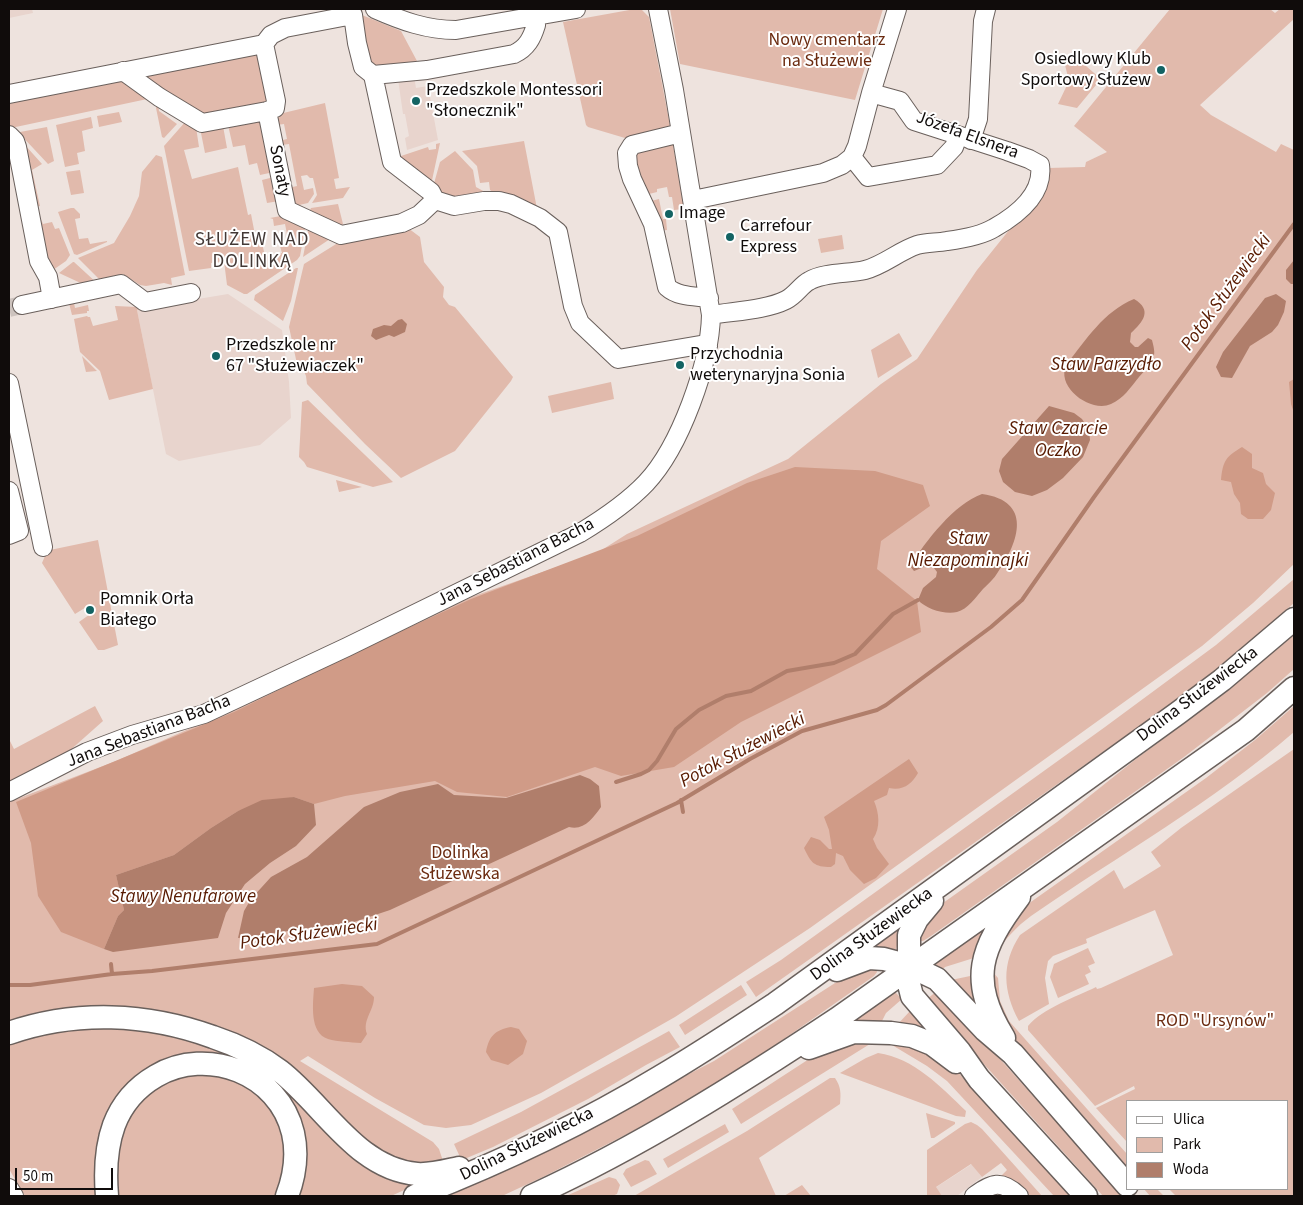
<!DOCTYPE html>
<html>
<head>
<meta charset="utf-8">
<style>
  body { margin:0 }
  #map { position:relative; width:1303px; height:1205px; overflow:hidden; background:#eee3de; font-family:"Source Sans 3",sans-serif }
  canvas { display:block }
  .frame { position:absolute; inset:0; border:10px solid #100c0b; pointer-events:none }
  .legend { position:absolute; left:1126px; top:1100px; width:162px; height:90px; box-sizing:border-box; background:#fff; border:1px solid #9f9e9d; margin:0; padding:6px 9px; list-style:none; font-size:15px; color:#100c0b }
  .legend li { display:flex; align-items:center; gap:10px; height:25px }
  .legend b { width:25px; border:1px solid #9f9e9d }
  .scale { position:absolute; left:15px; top:1168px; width:98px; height:22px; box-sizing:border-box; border:2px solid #100c0b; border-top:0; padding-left:6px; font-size:15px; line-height:18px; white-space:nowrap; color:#100c0b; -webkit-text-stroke:4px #fff; paint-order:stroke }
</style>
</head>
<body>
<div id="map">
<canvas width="1303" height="1205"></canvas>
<div class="frame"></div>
<ul class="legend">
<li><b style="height:6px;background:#fff"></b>Ulica</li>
<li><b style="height:14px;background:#e1baac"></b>Park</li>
<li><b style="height:14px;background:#b07e6b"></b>Woda</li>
</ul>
<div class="scale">50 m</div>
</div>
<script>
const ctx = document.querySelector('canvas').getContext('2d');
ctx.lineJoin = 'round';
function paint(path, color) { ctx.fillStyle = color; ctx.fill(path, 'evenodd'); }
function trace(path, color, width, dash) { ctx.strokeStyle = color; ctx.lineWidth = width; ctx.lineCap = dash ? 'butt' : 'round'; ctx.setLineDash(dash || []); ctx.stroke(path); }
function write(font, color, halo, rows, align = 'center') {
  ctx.font = font + ' "Source Sans 3",sans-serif'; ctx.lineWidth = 4; ctx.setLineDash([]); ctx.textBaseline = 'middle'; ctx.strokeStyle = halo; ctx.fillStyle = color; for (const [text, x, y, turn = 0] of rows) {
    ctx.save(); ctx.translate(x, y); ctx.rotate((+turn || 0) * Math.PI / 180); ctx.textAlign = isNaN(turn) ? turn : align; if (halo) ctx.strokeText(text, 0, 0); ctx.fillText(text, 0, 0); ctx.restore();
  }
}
paint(new Path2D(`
  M9 9H32L33 13 9 18Z
  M414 76 416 88 428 86 438 140 407 150 405 138 409 136 405 114H403L398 79Z
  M228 294 282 330 289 382 291 418 260 445 179 461 166 454 137 310 154 303 180 302Z
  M972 1164 982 1177 957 1196H942L935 1188Z`), '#e8d4cd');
paint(new Path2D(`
  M635 9 642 10 649 17 670 125 668 128 633 138H625L588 127 586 125 563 22Z
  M670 9H883L855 100 680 64Z
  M1170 9H1270L1275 13 1280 9H1294V19L1200 105 1211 115 1276 152 1281 144 1294 150V564L1253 603 1202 646 810 928 675 1017 541 1093 471 1125 446 1128 424 1125 375 1098 308 1056 300 1061 433 1142 439 1149 443 1161 460 1157 454 1144 521 1112 669 1031 680 1047 646 1065 588 1099 493 1147 462 1160 429 1165 399 1163 205 1026 9 1028V802L116 761 232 710 354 650 474 596 597 553 627 534 788 459 881 384 917 359 977 270 1046 184 1049 175 1048 168 1085 167 1086 162 1107 152 1074 126Z
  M362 15 401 31 417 61V64L381 69 367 65 361 17Z
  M1079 52 1086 66 1101 79 1077 108 1058 104 1069 81 1063 57Z
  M261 53 271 102 204 118 140 76Z
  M120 80 152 98 11 128 9 126V98Z
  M158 103 159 111 177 124 164 138 162 137 156 108Z
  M325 103 339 178 334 179 336 189 350 187 343 198 312 203 317 195 313 178H310L307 175 301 176 304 190 313 188 314 194 308 203 299 205 290 202 288 188 297 186 289 144 282 145 279 141 287 139 284 124 277 125 275 115Z
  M119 112 122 122 99 127 97 116Z
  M91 117 93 128 82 131 85 151 77 153 79 164 65 167 56 125Z
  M262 120 274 172 260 175 257 163 249 165 245 145 233 147 228 125Z
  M186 121 196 127 199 147 184 150 192 179 238 167 248 215 251 214 256 240 261 239 265 256 282 253 280 246 289 244 285 224 274 226 273 219 270 218 286 215 306 224 300 256 297 260 247 294H244L227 285 224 261 211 263V268L189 271 164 146Z
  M223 126 227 148 205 153 200 128Z
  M47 127 54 161 48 164 19 133 20 132Z
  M16 135 42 164 32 170 40 206 35 207Z
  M524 141 538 214 499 196 490 190 489 182 480 183 477 166 462 151Z
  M440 143 431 185 395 158 428 147 429 150 436 149V144Z
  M670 143 673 145 684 209 674 210 672 197H669L667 187 657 189V192L645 195C639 183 629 163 638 151Z
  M455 151 473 170 476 187 494 197 466 201 443 194 433 187 440 162Z
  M156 155 162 157 185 275 171 278 172 285 164 283 146 286 140 285 123 274 99 279 78 258 114 243 130 216 139 196 142 172Z
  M80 170 84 193 71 195 66 172Z
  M274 177 279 201 267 203 262 180Z
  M659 199 663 219H666L667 230 660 231 647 202Z
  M338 204 343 224 341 226 310 210 311 208Z
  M71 208H74L80 214V218L75 219 79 239 88 238 90 244 107 241V242L77 255 74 254 58 212Z
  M40 217 43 224 52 222 55 229 59 228 70 255 66 261 53 270 46 266 36 218Z
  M309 226 333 237 303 257Z
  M408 228 420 237 424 262 444 287 443 297 449 305 455 307 513 377 511 381 455 451 401 478 365 444 307 384 306 376 303 369 297 364 289 327 304 264 341 241Z
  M842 235 844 249 821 253 818 239Z
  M73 262H74L98 284 87 286 59 273Z
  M296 268H298L291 301 283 321 254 300 255 295Z
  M73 298 75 308 88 305 89 311H87V313L72 315 69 303Z
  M154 303 137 310 153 389 109 400 100 371 80 352 74 319 87 316 88 317H90L93 326 118 320 115 306 137 307Z
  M899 333 912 356 878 378 871 350Z
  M82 356 97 371 86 372Z
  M611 382 614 399 552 413 548 396Z
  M308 400 393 482 373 487 307 467 304 462 299 457 302 402Z
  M336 480 362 487 339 492Z
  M98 540 118 645 104 650H98L79 622 93 612 92 607 88 606 75 614 42 563 45 556 50 550Z
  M1294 579V603L1231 658 1185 694 756 997 746 982 781 960 1105 727 1216 645Z
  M1294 635V669L1267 693 1184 757 931 936 923 941H919L917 935 936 908 1057 822 1136 759 1226 692Z
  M95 706 103 721 67 753 9 784V739L14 749Z
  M1294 706V732C1213 802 1119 855 1031 916 1016 927 1006 938 996 954L1011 920 1028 904 1206 778 1255 740Z
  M1294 749V1196H1176L1169 1189H1287V1101H1127V1142L1096 1108 1135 1089 1134 1086 1095 1106 1028 1030V1026C1043 1008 1076 997 1096 987L1097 989 1101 988 1173 955 1155 910 1086 939 1087 943 1053 956 1048 961 1045 978 1049 1004 1019 1021C1003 991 1001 964 1020 935L1114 870 1124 889 1161 866 1151 852 1181 828Z
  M994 920 977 957 945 967 941 971 936 967V962Z
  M902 925 896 949 867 950Z
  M1088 948 1095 963 1088 966 1091 972 1085 975 1089 984 1058 998 1050 977 1054 964Z
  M876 968 877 972 874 976 734 1074 631 1132 545 1176 502 1196H437L608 1116 714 1061 849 974 863 969Z
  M993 972 998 978 1000 1001 1009 1021 1127 1154V1168L1106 1142 1012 1036 994 1005Z
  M975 975 976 1005 951 980Z
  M741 985 747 995 685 1035 679 1025Z
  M938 990 1123 1196H1103L926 1000Z
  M895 992 902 999 886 1013 880 1025 853 1021 892 993Z
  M911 1010 938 1038 896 1026Z
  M126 1024 240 1055 422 1182 391 1196H294L302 1164 254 1071 143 1075 98 1196H25L9 1169V1043L28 1036Z
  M878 1039 741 1124 732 1109 826 1048Z
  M904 1041 955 1069 1071 1196H1054L947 1081 927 1066 892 1045 891 1042Z
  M878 1053C914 1058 941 1087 966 1111L965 1117 956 1116 840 1073 866 1058Z
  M226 1072 262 1093 287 1139 280 1196H114L113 1179 125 1114 171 1076Z
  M830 1078H835C841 1087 841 1093 840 1104L759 1158 776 1196H634L747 1131Z
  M926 1113 955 1122V1124L934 1138H931Z
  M971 1122 977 1125 982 1129 1042 1196H1029L1018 1186 1000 1177 1007 1170 1001 1163 982 1177 971 1164 936 1187 942 1196H927V1150L965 1124Z
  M725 1124 729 1132 668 1168 663 1159Z
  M645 1160 649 1161 657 1174 631 1187 623 1174 626 1169Z
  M609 1177 616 1179 620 1185 617 1194 612 1196H566Z
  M802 1185 811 1196H784Z
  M1144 1189H1157L1164 1196H1150Z`), '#e1baac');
paint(new Path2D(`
  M1294 379V413L1291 404 1289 382Z
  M1242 447 1252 454V468L1263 473 1266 484 1275 493 1271 510 1263 519H1248L1241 514 1240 503 1234 494 1231 482 1221 480C1223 460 1226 457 1242 447Z
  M795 467 875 471 923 485 930 506 881 541 877 569 917 601 921 632 741 722 674 767 621 776 595 767 507 797 457 792 435 781 345 796 314 804 294 797 238 811 211 828 174 855 116 875 124 910 118 916 104 949 61 932 38 896 31 843 16 802 234 712 356 652 471 599 637 536 747 483Z
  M909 759 918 773C912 784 903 791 889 788L887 795 874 801C879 813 881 827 873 839L877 848 889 864 876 878 864 884 850 870 843 856 836 853 835 864 831 867C814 867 811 863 804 848L811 837 820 840 829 849H832L829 830 824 817Z
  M342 984 362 986 374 997C374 1011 362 1020 367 1034L361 1043C350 1042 338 1042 328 1039 309 1033 313 1003 314 988Z
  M511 1027 519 1029 527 1041 523 1054 508 1065 491 1060 486 1052C489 1036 495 1030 511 1027Z`), '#d09b87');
paint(new Path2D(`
  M1294 260V284H1291L1286 279V270Z
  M1276 294 1286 301 1284 312 1278 325 1272 332 1250 346 1232 378 1221 377 1216 367 1223 352 1265 298Z
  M1134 299C1153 310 1143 322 1131 333L1130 342 1135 347H1138L1148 338 1152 340C1153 344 1155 351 1154 355 1153 363 1144 371 1139 377 1131 387 1123 399 1111 404 1091 413 1056 388 1066 365 1087 339 1103 312 1134 299Z
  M402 319 407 324 405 332 394 337 389 335 376 340 371 336 373 329 384 325 391 326 398 320Z
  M1049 406 1074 413 1082 419 1089 430 1090 440 1083 457 1063 478 1047 490 1032 496 1015 492 1003 482 999 471 1002 459Z
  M982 494C1033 501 1019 542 998 572 994 579 988 584 983 589 975 598 968 609 957 612 945 615 926 609 918 600L923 588 936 577 937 572 934 568 924 567 914 571 910 566C926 541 954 504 982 494Z
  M580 775 590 779 599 786 601 807C593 818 584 831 569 827L390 910 354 922 238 938 244 911 251 899 271 877 307 857 364 807 400 792 438 784 454 795 506 798Z
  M294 797 314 804 316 825 296 846 270 863 245 884 226 913 218 938 113 952 104 949 118 916 124 910 116 875 174 855 211 828 238 811 262 800Z`), '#b07e6b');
trace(new Path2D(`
  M616 782 641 774 649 770 657 761 676 729 699 710 726 696 751 691 787 671 834 663 855 654 893 614 918 600
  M681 800 683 812
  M111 964 112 974
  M9 985H30L112 974 152 971 377 944 677 803 750 759 802 731 877 710 886 705 991 627 1022 600 1094 497 1294 224`), '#b07e6b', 4);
trace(new Path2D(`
  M9 308 22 305`), '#cdc3be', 18, [18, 9]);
const minor = new Path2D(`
  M375 9C402 21 427 30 456 30L576 9
  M353 15 357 43 363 67 373 75 392 162 431 192 435 200
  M264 44 271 35 285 28 353 15
  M373 75 427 70 514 54C527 48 532 38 536 25
  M9 94 264 44 276 101 275 108 267 111 202 123 159 97 123 71
  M267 111 287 210 341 235 402 223 419 215 435 200
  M681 133 632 145 627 153 628 166 632 179 653 224 667 287C678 297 694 296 709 298
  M9 135 15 141 17 147 39 261 48 277 52 299
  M971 140 978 119 983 21 986 9
  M852 157 868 177 937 165 954 147 958 136
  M435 200 454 206 484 201H499L511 204 540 218 558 232 573 306 580 323 618 359 700 345 708 346
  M693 200 823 173 842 165 852 157 857 146 871 93 897 9
  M22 305 121 284 145 302 191 293
  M711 315C734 311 766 310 786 300 796 295 801 285 809 281 824 272 849 274 865 270 884 265 899 251 917 245 926 242 937 243 947 241 962 239 981 236 994 228 1017 215 1044 194 1040 165L1029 159 1007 151 914 121 900 101 871 93
  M9 383 43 547
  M9 491 19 531 9 535
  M9 792 87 752 132 735 204 714 347 647 580 533C603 519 627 503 646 483 680 447 710 364 711 315L674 90 658 9
  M9 1188 14 1196
  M974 1196C992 1183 1001 1179 1019 1196`);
const major = new Path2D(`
  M932 901 917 919 909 935V984L912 996 960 1052 979 1079 1086 1196
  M837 970 869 958 884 959 910 966 937 979 985 1030 1013 1054 1127 1185
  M9 1033C76 1010 147 1013 213 1037 237 1045 260 1056 280 1071 324 1105 357 1169 417 1174 431 1175 445 1171 459 1168
  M1004 1038C968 979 980 949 1019 897
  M809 1048 854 1032 891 1033 912 1036 932 1044 956 1062
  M107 1196C105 1172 106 1147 114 1125 122 1104 137 1087 156 1076 207 1046 279 1073 293 1133 298 1155 295 1175 287 1196
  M415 1196C497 1164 584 1123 660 1077 699 1054 737 1029 775 1004L1178 713 1222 680 1294 619
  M532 1196C639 1147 739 1084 837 1019L1246 730 1294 688`);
trace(minor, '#6a605c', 20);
trace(major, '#6a605c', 25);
trace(minor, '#fff', 18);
trace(major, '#fff', 22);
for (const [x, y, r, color] of [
  [1161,70,5,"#136363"],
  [416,101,5,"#136363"],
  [669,214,5,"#136363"],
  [730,237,5,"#136363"],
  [216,356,5,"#136363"],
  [680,365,5,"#136363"],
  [90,610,5,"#136363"]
]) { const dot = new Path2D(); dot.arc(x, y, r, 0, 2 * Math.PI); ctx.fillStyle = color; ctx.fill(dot); trace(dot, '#fff', 2); }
write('18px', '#6b2b10', '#fff', [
  ["Nowy cmentarz",827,41],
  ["na Służewie",827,62],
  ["Dolinka",460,854],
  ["Służewska",460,875],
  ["ROD \"Ursynów\"",1215,1022]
]);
write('18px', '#100c0b', '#fff', [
  ["Osiedlowy Klub",1151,60,"right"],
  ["Sportowy Służew",1151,81,"right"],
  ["Przedszkole Montessori",426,91],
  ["\"Słonecznik\"",426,112],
  ["Image",679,214],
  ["Carrefour",740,227],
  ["Express",740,248],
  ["Przedszkole nr",226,346],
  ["67 \"Służewiaczek\"",226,367],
  ["Przychodnia",690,355],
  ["weterynaryjna Sonia",690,376],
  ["Pomnik Orła",100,600],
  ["Białego",100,621]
], 'left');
write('18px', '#100c0b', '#fff', [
  ["Józefa Elsnera",967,136,20],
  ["Sonaty",279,171,79],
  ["Jana Sebastiana Bacha",516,563,-27],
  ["Dolina Służewiecka",1198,695,-37],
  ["Jana Sebastiana Bacha",149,732,-21],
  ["Dolina Służewiecka",872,935,-36],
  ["Dolina Służewiecka",527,1145,-26]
]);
ctx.letterSpacing = '1px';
write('19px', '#433936', '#fff', [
  ["SŁUŻEW NAD",252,241],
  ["DOLINKĄ",252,263]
]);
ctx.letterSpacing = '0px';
write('italic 19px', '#581a00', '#fff', [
  ["Potok Służewiecki",1227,293,-54],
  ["Staw Parzydło",1106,366],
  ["Staw Czarcie",1058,430],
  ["Oczko",1058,452],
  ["Staw",968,540],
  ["Niezapominajki",968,562],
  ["Potok Służewiecki",743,751,-28],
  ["Stawy Nenufarowe",183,898],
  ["Potok Służewiecki",309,935,-8]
]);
</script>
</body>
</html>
